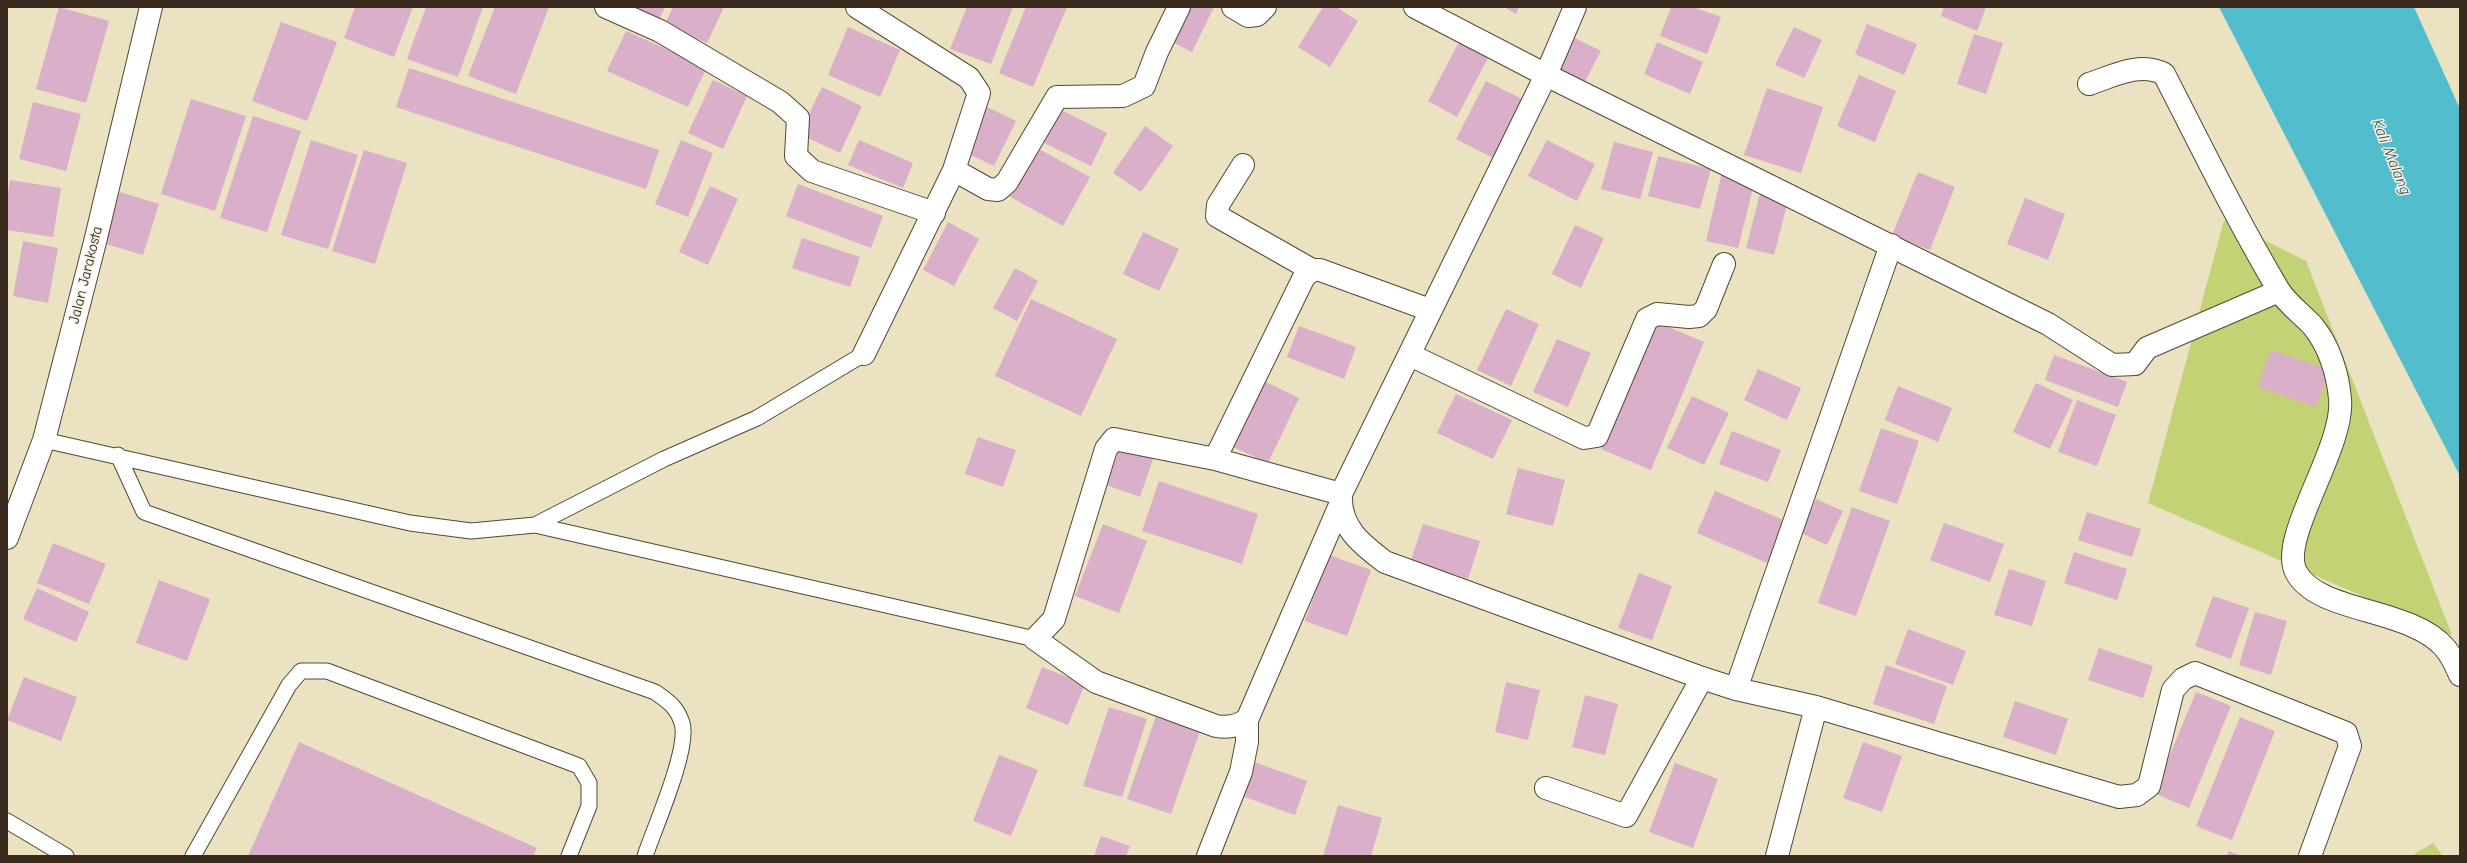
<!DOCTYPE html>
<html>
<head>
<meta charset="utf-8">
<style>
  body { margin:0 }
  #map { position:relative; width:2467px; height:863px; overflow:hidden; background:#ebe2c1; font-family:"Comic Neue",sans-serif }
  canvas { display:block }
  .frame { position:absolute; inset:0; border:8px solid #3b2a1e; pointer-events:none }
</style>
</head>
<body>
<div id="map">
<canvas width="2467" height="863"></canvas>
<div class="frame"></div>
</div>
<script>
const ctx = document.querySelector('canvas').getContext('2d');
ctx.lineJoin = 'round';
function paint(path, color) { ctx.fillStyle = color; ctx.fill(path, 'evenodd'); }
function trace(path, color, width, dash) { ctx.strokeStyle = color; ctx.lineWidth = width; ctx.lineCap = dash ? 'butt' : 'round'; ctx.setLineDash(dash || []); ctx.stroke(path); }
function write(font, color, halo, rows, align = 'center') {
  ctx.font = font + ' "Comic Neue",sans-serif'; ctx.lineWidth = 3; ctx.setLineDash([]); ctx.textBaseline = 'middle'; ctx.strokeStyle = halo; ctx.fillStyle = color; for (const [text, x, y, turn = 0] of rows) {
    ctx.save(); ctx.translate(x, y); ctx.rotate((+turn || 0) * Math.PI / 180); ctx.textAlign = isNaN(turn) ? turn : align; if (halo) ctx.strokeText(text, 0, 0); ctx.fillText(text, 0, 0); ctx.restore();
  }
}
paint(new Path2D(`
  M2224 220 2306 261 2452 635 2148 503Z
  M2433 843 2443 856H2411Z`), '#c2d275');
paint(new Path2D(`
  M2219 7H2414L2460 109V476Z`), '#52becd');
paint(new Path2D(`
  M59 7 109 21 86 103 36 89Z
  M355 7H413L394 57 344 38Z
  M426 7H483L458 77 407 59Z
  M495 7H549L516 94 468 76Z
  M614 7H665L655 28Z
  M673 7H724L707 43 665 24Z
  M967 7H1013L991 64 950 49Z
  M1026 7H1067L1033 87 999 73Z
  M1183 7H1214L1192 52 1168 40Z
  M1323 7H1336L1358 21 1330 67 1298 47Z
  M1504 7H1519L1516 14Z
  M1671 7H1693L1721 17 1707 54 1660 36Z
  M1944 7H1986L1977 31 1941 16Z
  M281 22 337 42 307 121 252 101Z
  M1867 24 1917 44 1904 75 1855 54Z
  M848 27 900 50 880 97 828 75Z
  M1794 27 1822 40 1804 78 1775 65Z
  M626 31 707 67 688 107 607 71Z
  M1974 34 2003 43 1986 94 1957 84Z
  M1569 35 1601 51 1584 83 1553 67Z
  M1461 38 1490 54 1457 117 1428 101Z
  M1657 42 1703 62 1690 94 1644 74Z
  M409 68 659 150 646 189 396 107Z
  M1859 75 1896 91 1875 142 1837 126Z
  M713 80 747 96 723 149 688 133Z
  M1486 81 1526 101 1495 159 1456 139Z
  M822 87 862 106 840 153 799 134Z
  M1767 88 1823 107 1801 173 1744 155Z
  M191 99 246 116 215 211 161 194Z
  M33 102 81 114 66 171 19 159Z
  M985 106 1016 121 994 166 962 151Z
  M1055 107 1107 133 1091 166 1038 140Z
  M253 116 301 131 267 232 220 218Z
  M1145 126 1173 146 1141 192 1113 173Z
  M311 140 358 155 328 249 281 235Z
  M681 140 713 153 688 217 655 204Z
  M859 140 913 163 903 188 848 165Z
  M1547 140 1595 164 1577 201 1528 176Z
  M1614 142 1653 152 1640 199 1601 189Z
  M1030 144 1090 177 1063 226 1003 193Z
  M364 150 407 163 375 264 332 251Z
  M1658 156 1711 169 1700 209 1648 196Z
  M1722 172 1755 180 1738 248 1706 241Z
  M1918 172 1955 187 1930 250 1892 235Z
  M10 180 61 188 53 237 7 230V200Z
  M798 184 883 216 871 248 786 216Z
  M710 186 738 199 708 265 679 252Z
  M120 192 159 204 143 255 103 243Z
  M1760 194 1788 201 1774 255 1746 248Z
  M2025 198 2065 214 2048 260 2007 244Z
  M948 222 979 239 954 286 923 270Z
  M1575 225 1604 238 1581 288 1552 274Z
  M1143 232 1179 249 1159 291 1123 274Z
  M802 238 860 257 850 287 792 268Z
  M23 241 58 248 48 303 13 296Z
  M1015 268 1038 281 1017 321 993 308Z
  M1031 299 1117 339 1081 416 995 376Z
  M1506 309 1539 324 1511 386 1477 370Z
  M1654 321 1704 342 1651 470 1601 449Z
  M1299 326 1356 347 1344 379 1287 357Z
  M1557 339 1591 353 1568 407 1533 392Z
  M2271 350 2329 370 2316 407 2258 387Z
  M2054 355 2127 382 2118 407 2045 380Z
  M1758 369 1801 388 1787 420 1744 400Z
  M1264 381 1299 398 1268 463 1233 447Z
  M2036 383 2073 400 2050 449 2013 432Z
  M1898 386 1952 408 1938 442 1885 420Z
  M1456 394 1512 420 1493 459 1437 433Z
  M1692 396 1729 413 1704 465 1667 448Z
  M2077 400 2116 415 2097 466 2058 452Z
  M1881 428 1919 441 1897 504 1859 491Z
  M1732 431 1781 450 1768 482 1719 464Z
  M978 437 1016 450 1003 487 965 474Z
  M1120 448 1153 459 1140 497 1106 485Z
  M1518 468 1565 480 1553 526 1506 514Z
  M1159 481 1258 514 1242 564 1142 531Z
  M1715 491 1786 521 1767 563 1697 533Z
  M1816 499 1843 511 1827 545 1801 533Z
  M1852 507 1890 521 1856 616 1818 603Z
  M2087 512 2141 529 2132 557 2078 540Z
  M1944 523 2004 544 1990 582 1930 560Z
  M1103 524 1147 541 1119 613 1075 596Z
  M1423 524 1480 541 1468 579 1411 560Z
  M53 543 106 564 89 604 37 583Z
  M2074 552 2127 569 2117 600 2064 583Z
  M1329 555 1371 570 1347 636 1305 621Z
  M2009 569 2046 581 2032 626 1994 615Z
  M1639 573 1672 586 1652 640 1618 628Z
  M159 580 210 599 187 661 136 643Z
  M37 588 89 612 76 642 23 619Z
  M2213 596 2249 608 2231 659 2195 646Z
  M2255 612 2287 621 2271 675 2239 665Z
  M1908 629 1966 651 1953 685 1895 664Z
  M2099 648 2153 666 2143 698 2088 680Z
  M1886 665 1947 686 1934 724 1873 704Z
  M1042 667 1085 684 1068 725 1026 708Z
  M24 677 77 697 61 741 7 720Z
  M1506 682 1540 690 1528 740 1495 732Z
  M2196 692 2231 706 2189 808 2154 793Z
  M1585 695 1618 704 1605 755 1572 747Z
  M2015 701 2068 719 2056 755 2003 737Z
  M1109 707 1147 719 1122 797 1083 786Z
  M1156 716 1200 731 1171 814 1127 799Z
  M2240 717 2275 731 2232 840 2196 826Z
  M299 742 537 848 533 856H248Z
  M1863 742 1902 756 1882 812 1843 798Z
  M999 755 1038 770 1011 836 973 821Z
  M1254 762 1307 781 1295 815 1242 796Z
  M1675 763 1718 779 1693 848 1649 832Z
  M1338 805 1382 818 1371 856H1323Z
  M1101 836 1130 846 1126 856H1094Z
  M2229 851 2242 856H2226Z`), '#d9afc9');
const service = new Path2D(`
  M44 440 410 523 471 531 535 525 664 459 757 418 864 354
  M118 455 144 512 655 692C668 701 677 707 682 723 690 748 654 829 645 856
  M535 525 1035 639
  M7 821 66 856
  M193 856 289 685 301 671H327L579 766 589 783V806L569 856`);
const minor = new Path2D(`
  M606 7 660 31 780 102 798 118 796 156 812 171 934 213
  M857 7 969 78 979 93 954 170
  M1233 7 1248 16 1257 15 1265 7
  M1415 7 1546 75 2048 324 2112 365 2135 364 2147 348 2279 291
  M1575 7 1546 75 1341 494C1339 527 1361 544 1385 562L1702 678 1736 689 1816 707 1777 856
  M2089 84C2113 76 2141 61 2164 74 2201 146 2237 220 2278 289 2287 304 2301 313 2312 325 2329 345 2338 374 2340 399 2345 447 2278 538 2296 572 2318 614 2410 607 2445 648 2452 656 2456 666 2460 675
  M1243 165 1218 205 1217 216 1312 270
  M864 354 954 170 988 189 998 190 1007 182 1057 97 1123 96 1144 86 1157 52 1179 7
  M1410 355 1584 438 1597 436 1647 319 1657 314 1689 317 1699 316 1706 309 1724 264
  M1215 459 1304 277 1312 270H1320L1430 310
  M1340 505 1247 720C1236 726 1229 728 1216 726L1096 682 1035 639 1054 619 1106 449 1114 439 1215 459 1341 494
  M1736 689 1891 245
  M1816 707 2119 797 2137 795 2149 786 2173 690 2183 679 2195 673 2346 733 2350 746 2310 856
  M1546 788 1626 816 1702 678
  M1208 856 1241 772 1247 742V720`);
const tertiary = new Path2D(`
  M7 538 44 440 95 242 151 7`);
trace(service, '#554636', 17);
trace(minor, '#554636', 24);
trace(tertiary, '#554636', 24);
trace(service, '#fff', 15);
trace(minor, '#fff', 22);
trace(tertiary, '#fff', 22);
write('15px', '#3b2a1e', '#f7f3e8', [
  ["Jalan Jarakosta",86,275,-76]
]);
write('italic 16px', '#425653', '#f7f3e8', [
  ["Kali Malang",2391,157,68]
]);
</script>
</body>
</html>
